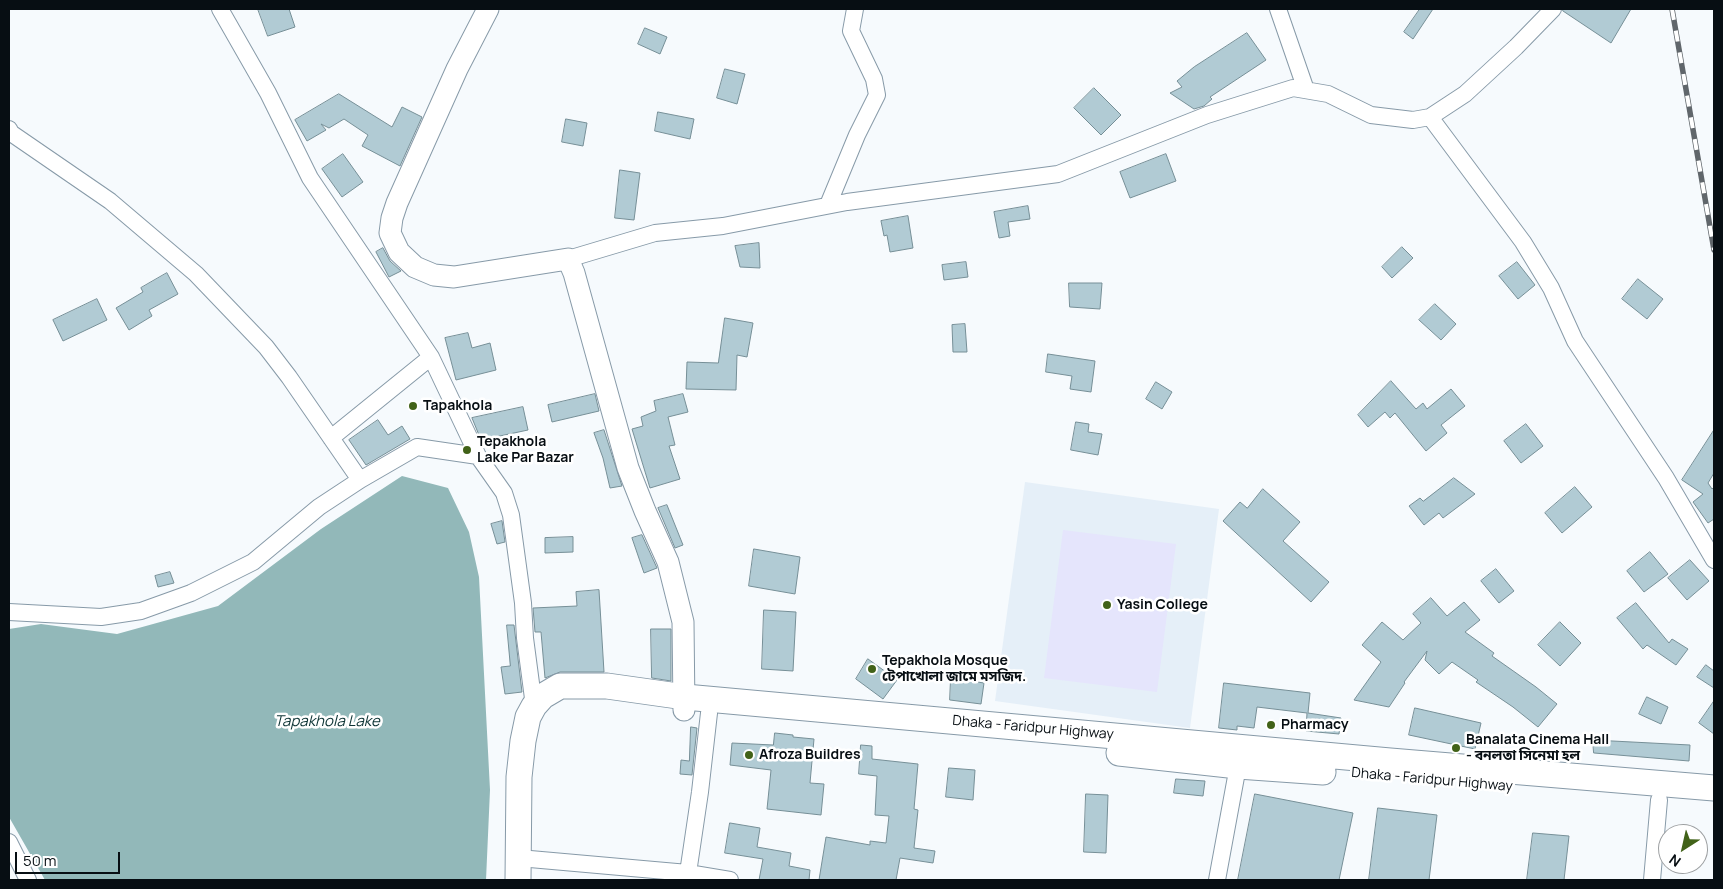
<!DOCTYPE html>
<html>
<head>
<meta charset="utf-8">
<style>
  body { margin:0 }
  #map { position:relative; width:1723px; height:889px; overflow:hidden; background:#f6fafd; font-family:Manrope,sans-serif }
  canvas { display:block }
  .frame { position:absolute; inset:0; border:10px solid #070e13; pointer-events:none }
  .north { position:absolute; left:1658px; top:824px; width:50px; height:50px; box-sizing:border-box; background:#fff; border:1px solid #9c9fa1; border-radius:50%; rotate:215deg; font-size:14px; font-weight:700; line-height:20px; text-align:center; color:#070e13 }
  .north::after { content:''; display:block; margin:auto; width:18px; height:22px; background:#416218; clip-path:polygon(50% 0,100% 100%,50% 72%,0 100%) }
  .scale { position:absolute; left:15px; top:852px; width:105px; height:22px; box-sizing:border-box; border:2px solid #070e13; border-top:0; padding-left:6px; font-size:15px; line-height:18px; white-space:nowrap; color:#070e13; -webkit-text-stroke:4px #fff; paint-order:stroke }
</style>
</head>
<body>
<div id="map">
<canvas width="1723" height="889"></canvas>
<div class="frame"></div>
<div class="north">N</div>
<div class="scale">50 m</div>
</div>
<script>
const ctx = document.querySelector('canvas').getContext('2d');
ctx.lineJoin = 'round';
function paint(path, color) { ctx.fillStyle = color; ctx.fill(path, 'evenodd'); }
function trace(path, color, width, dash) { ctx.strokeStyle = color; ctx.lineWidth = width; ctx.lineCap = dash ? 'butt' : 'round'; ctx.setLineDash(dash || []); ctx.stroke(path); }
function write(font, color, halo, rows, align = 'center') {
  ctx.font = font + ' Manrope,"Noto Sans Bengali",sans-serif'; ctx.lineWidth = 5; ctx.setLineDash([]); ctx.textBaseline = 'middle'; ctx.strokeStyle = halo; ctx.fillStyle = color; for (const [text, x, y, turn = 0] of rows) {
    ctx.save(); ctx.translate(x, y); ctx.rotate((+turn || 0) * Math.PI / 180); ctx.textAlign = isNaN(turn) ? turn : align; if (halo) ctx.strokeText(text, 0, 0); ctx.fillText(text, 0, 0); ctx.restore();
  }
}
paint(new Path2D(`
  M1025 482 1219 509 1190 728 995 701Z`), '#e5eff8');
paint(new Path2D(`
  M1063 530 1176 544 1157 692 1044 678Z`), '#e5e5fc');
paint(new Path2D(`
  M402 476 448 488 469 532 479 577 490 790 486 880H45L9 817V629L41 624 117 634 218 606 321 529Z`), '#92b8b9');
const building = new Path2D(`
  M258 9H289L295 27 268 36Z
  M1420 9H1433L1413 39 1404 32Z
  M1563 9H1631L1611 43 1563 11Z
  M645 28 667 37 660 54 638 44Z
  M1247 33 1266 60 1210 97 1212 99 1204 106 1194 109 1170 93 1182 87 1177 81 1194 67Z
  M725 69 745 74 737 104 717 98Z
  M1094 88 1121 115 1101 135 1074 108Z
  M339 94 392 127 402 107 422 117 400 166 362 146 368 135 344 119 329 128 321 124 326 130 307 141 295 120Z
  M658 112 694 119 690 139 655 131Z
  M566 119 587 123 583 146 562 142Z
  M343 154 363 182 342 197 322 169Z
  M1166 154 1176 181 1130 198 1120 172Z
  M620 170 640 173 634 220 615 218Z
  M1028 206 1030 219 1008 222 1010 236 999 238 994 212Z
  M908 216 913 248 890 252 887 235 884 236 881 221Z
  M759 243 760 268 740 267 735 246Z
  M1402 247 1413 258 1392 278 1382 267Z
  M383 248 390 261 401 271 389 277 376 252Z
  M966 262 968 277 944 280 942 265Z
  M1517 262 1535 285 1518 299 1499 276Z
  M167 273 178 294 149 310 152 316 129 330 116 308 143 292 141 288Z
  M1638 279 1663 299 1647 319 1622 299Z
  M1069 283H1102L1100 309 1070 307Z
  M97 299 107 320 63 341 53 320Z
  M1435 304 1456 324 1441 340 1419 320Z
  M725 318 753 323 747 357 737 355 736 390 686 389 687 362 718 363Z
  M965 324 967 352H953L952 325Z
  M468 333 472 348 490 343 496 370 456 380 445 338Z
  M1048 354 1095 361 1091 392 1070 389 1072 376 1046 372Z
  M1391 381 1416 409 1423 403 1427 409 1451 389 1465 406 1441 425 1447 433 1426 451 1395 413 1390 418 1385 412 1368 427 1358 415Z
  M1156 382 1172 392 1162 409 1146 399Z
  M595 394 599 411 552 422 548 405Z
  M683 394 688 412 668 417 675 445 669 446 680 479 650 488 632 429 643 426 641 417 656 411 654 401Z
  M523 407 528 430 481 440 472 418Z
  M378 420 388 435 402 426 410 439 366 465 349 440Z
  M1076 422 1089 424 1088 432 1102 434 1098 455 1071 450Z
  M1526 424 1543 446 1521 463 1504 441Z
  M604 430 622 486 610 488 603 458 594 433Z
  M1714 430V473L1708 483 1712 489 1714 487V519L1708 523 1693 502 1703 494 1682 480Z
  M1454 478 1475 494 1443 518 1439 513 1424 525 1409 506 1420 498 1423 501Z
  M1575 487 1592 507 1562 533 1545 513Z
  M1263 489 1300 522 1283 541 1329 582 1311 602 1223 521 1240 502 1247 508Z
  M667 505 683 545 675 548 658 508Z
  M502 521 505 542 497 544 491 524Z
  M642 535 657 568 644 573 632 538Z
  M573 537V552L545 553V538Z
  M754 549 800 557 795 594 749 586Z
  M1650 552 1668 574 1644 592 1627 571Z
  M1690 560 1709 581 1687 600 1668 578Z
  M1496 569 1514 591 1499 603 1481 581Z
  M170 572 174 583 158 587 155 576Z
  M599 590 604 672H560L545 678 541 632H535L533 608 577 606 576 592Z
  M1431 598 1447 616 1464 602 1480 620 1465 632 1494 653 1492 656 1536 687 1557 704 1538 727 1513 707 1476 682 1478 680 1452 662 1439 674 1425 660 1427 651 1404 682 1405 683 1389 707 1354 700 1381 662 1362 645 1382 622 1403 640 1421 623 1413 614Z
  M1636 603 1669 643 1672 639 1688 649 1676 665 1647 645 1643 649 1617 618Z
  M764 610 796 612 793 671 762 669Z
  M1560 622 1581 643 1560 666 1538 645Z
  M507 625H514L522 692 505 694 501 667 510 666Z
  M651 629H671V681L652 678Z
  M868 659 897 680 883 699 856 679Z
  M1706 665 1714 671V688L1697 677Z
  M951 678 984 683 981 704 950 700Z
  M1224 683 1310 693 1308 713 1341 718 1339 734 1306 731 1307 713 1257 707 1254 728 1237 726V730L1219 728Z
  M1647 697 1668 707 1661 724 1639 714Z
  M1714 701V734L1699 723Z
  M1415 708 1481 723 1475 749 1409 735Z
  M691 727 697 728 692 775 680 774 681 760 689 761Z
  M775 733 793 735V737L814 739 810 783 824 784 821 815 767 809 771 770 730 765 732 743 773 745Z
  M1593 740 1690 745 1689 761 1594 753Z
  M861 745 872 746V759L918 764 914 809 918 810 914 848 935 851 933 863 900 858 896 880H819L826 837 870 845V841L886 843 889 816 875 815 877 776 859 774Z
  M949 768 975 770 973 800 946 797Z
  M1176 779 1205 781 1203 796 1174 793Z
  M1086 794 1108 795 1106 853 1084 852Z
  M1255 794 1353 813 1339 880H1238Z
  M1378 808 1437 815 1429 880H1369Z
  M730 823 760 828 757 847 791 853 789 866 810 870 809 880H759L763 859 725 853Z
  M1533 833 1569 836 1564 880H1527Z`);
paint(building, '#b1cbd4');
trace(building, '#768f97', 1);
const minor = new Path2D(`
  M220 9 268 93 310 178 431 357 478 456
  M1278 9 1306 90
  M1430 117 1523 242 1551 288 1575 341 1666 478 1714 560
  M9 129 11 133 110 201 196 274 266 347 289 377 360 480
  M828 205 857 135 877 95 874 79 851 31 855 9
  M568 259 655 233 723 226 847 202 1058 174 1207 115 1293 88 1328 94 1371 115 1413 120 1430 117 1465 94 1516 47 1553 9
  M331 438 431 357
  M9 612 101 617 141 611 191 593 253 562 319 507 360 480 417 447 478 456 504 493 511 515 523 603 525 638 534 706
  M9 842 28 880
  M530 859 688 873 730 880
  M688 873 700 792 709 713
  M1217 880 1238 766 1237 757
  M1652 880 1659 800`);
const major = new Path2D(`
  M488 9 457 69 397 203 392 218 390 233 399 252 415 267 434 275 454 277 568 259 574 273 628 468 645 511 668 562 683 622 684 710`);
const highway = new Path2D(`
  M1119 753 1238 766 1323 772
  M518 880 519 777 523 741 528 717 534 706 543 696 560 686H607L685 697 1390 761 1714 788`);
trace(minor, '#879aa8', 18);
trace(major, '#879aa8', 23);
trace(highway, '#879aa8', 27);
trace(minor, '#fff', 16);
trace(major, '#fff', 21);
trace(highway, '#fff', 25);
const rail = new Path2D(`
  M1672 9 1714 250`);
trace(rail, '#60666b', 5.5);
trace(rail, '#fff', 4, [11]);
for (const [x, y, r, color] of [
  [413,406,5,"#416218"],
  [467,450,5,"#416218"],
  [1107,605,5,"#416218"],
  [872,669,5,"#416218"],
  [1271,725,5,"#416218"],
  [1456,748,5,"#416218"],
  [749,755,5,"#416218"]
]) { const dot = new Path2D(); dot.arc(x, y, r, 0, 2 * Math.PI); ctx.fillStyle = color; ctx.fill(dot); trace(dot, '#fff', 2); }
write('bold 14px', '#070e13', '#fff', [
  ["Tapakhola",423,406],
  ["Tepakhola",477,442],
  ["Lake Par Bazar",477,458],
  ["Yasin College",1117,605],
  ["Tepakhola Mosque",882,661],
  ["টেপাখোলা জামে মসজিদ.",882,677],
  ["Pharmacy",1281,725],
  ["Banalata Cinema Hall",1466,740],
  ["- বনলতা সিনেমা হল",1466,756],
  ["Afroza Buildres",759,755]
], 'left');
write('14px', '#070e13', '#fff', [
  ["Dhaka - Faridpur Highway",1033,728,5],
  ["Dhaka - Faridpur Highway",1432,780,5]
]);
write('italic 15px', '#0c3334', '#fff', [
  ["Tapakhola Lake",327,722]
]);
</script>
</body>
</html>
